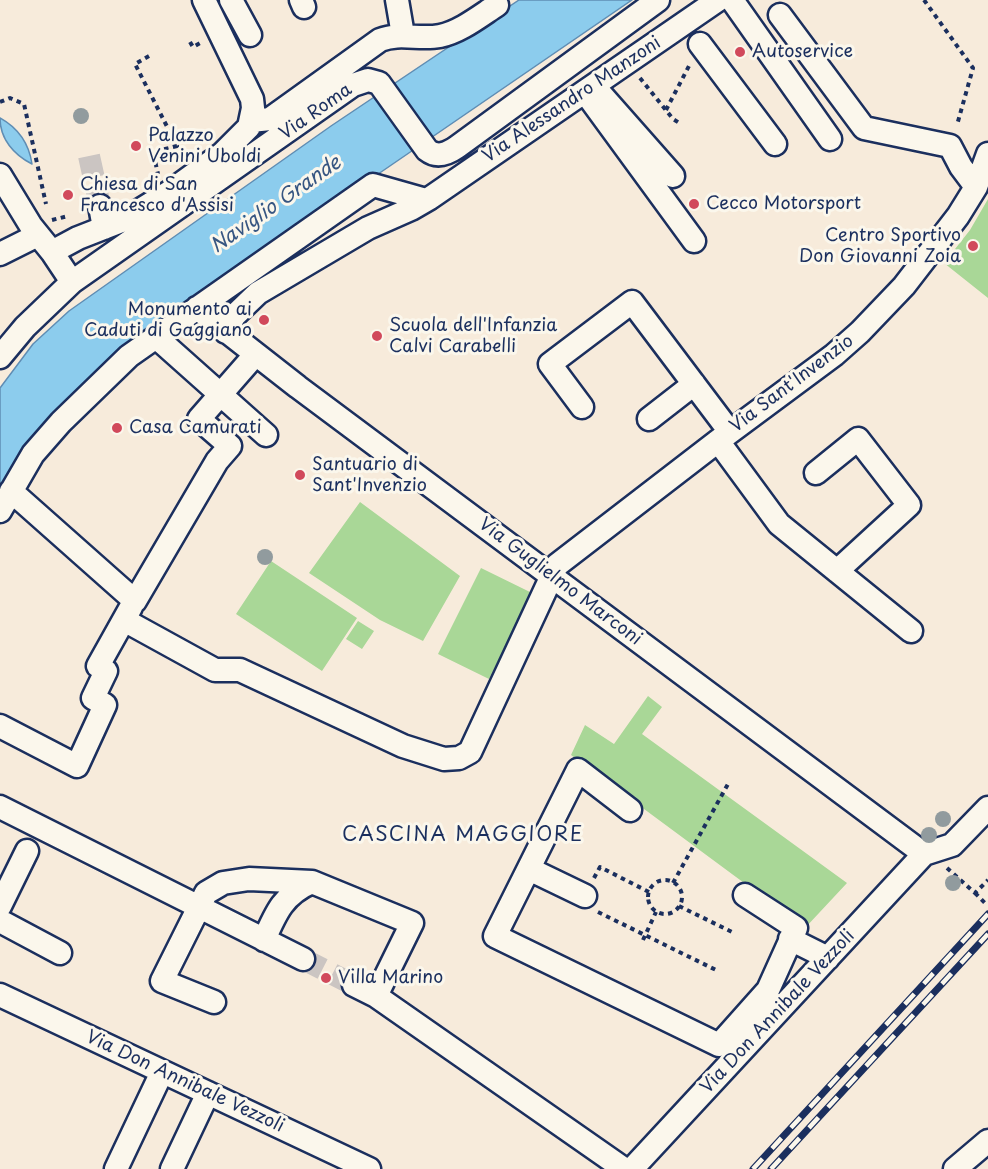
<!DOCTYPE html>
<html>
<head>
<meta charset="utf-8">
<style>
  body { margin:0 }
  canvas { display:block; background:#f7ebdb }
</style>
</head>
<body>
<canvas width="988" height="1169"></canvas>
<script>
const ctx = document.querySelector('canvas').getContext('2d');
ctx.lineJoin = 'round';
function paint(path, color) { ctx.fillStyle = color; ctx.fill(path, 'evenodd'); }
function trace(path, color, width, dash) { ctx.strokeStyle = color; ctx.lineWidth = width; ctx.lineCap = dash ? 'butt' : 'round'; ctx.setLineDash(dash || []); ctx.stroke(path); }
function write(font, color, halo, rows, align = 'center') {
  ctx.font = font + ' "Playpen Sans",sans-serif'; ctx.lineWidth = 6; ctx.setLineDash([]); ctx.textBaseline = 'middle'; ctx.strokeStyle = halo; ctx.fillStyle = color; for (const [text, x, y, turn = 0] of rows) {
    ctx.save(); ctx.translate(x, y); ctx.rotate((+turn || 0) * Math.PI / 180); ctx.textAlign = isNaN(turn) ? turn : align; if (halo) ctx.strokeText(text, 0, 0); ctx.fillText(text, 0, 0); ctx.restore();
  }
}
paint(new Path2D(`
  M988 199V298L944 263 970 230Z
  M360 502 460 576 423 641 380 620 309 573Z
  M271 561 357 618 322 671 236 614Z
  M481 568 532 593 489 679 438 654Z
  M358 621 374 631 362 649 346 639Z
  M648 696 662 707 642 734 847 883 805 928 571 755 585 725 614 744Z`), '#a9d797');
const water = new Path2D(`
  M519 0H632L368 181 126 353 0 495V388L33 344 69 311 331 126Z
  M0 118C18 128 29 144 32 164 14 155 0 139 0 118Z`);
paint(water, '#8ccced');
trace(water, '#5f8db4', 1.5);
trace(new Path2D(`
  M89 156 100 206
  M303 959 354 985`), '#cbc5c2', 22, [22, 11]);
const minor = new Path2D(`
  M231 0 250 35
  M301 0 304 7
  M397 0 403 35
  M732 0 830 139
  M780 15 864 128 950 146 961 167 976 187
  M700 44 775 144
  M598 91 673 176
  M585 92 694 241
  M251 121 270 119 380 40C400 32 419 40 440 36 460 32 480 16 497 5
  M0 175 31 226 52 252 72 282
  M100 206 104 228
  M52 252 78 238 124 220 171 191 222 154 249 127 253 108 252 99 204 0
  M0 254 38 235
  M197 308 298 387 924 854
  M226 332 234 316 258 293 368 228 411 209 430 198 718 0
  M156 337 266 435
  M0 357 25 327 72 282 353 85 368 80 379 83 427 150C437 158 447 154 457 147L658 0
  M582 407 550 364 632 302 730 432
  M649 419 694 384
  M718 441 779 524 911 631
  M816 473 858 439 909 505 837 571
  M11 491 135 601 217 461 230 446 199 419 255 355
  M0 511 33 454 61 422 129 356 373 185 426 200
  M124 620 215 670H240L403 746 444 759 459 758 470 752 557 565 718 441 834 355 860 332 904 286 958 216 976 187 988 154
  M0 726 77 766 105 705 93 698 106 671 98 666 131 607
  M0 807 303 959
  M630 810 578 770 495 936 719 1045 768 990 796 928 745 895
  M529 869 585 896
  M0 906 27 851
  M0 921 60 953
  M790 939 828 958
  M264 940C276 912 284 894 312 882
  M354 985 376 996
  M0 995 369 1169
  M214 1002 162 981 206 893 223 883 249 879 312 882 412 923 376 996 624 1169
  M116 1169 162 1072
  M172 1169 208 1093
  M632 1169 924 854 952 845 988 808
  M955 1169 988 1141`);
trace(minor, '#1b2f5e', 27);
trace(new Path2D(`
  M924 0 973 68 957 125
  M190 42 193 47 200 43
  M149 56 135 64 177 146 153 152 158 174
  M640 78 673 119 681 124
  M0 102 10 98 24 104 46 204
  M666 110 690 64
  M52 220 68 216
  M947 868 975 893 988 880
  M594 878 600 867 649 892
  M648 897a17 17 0 1 1 34 0a17 17 0 1 1-34 0Z
  M673 883 728 784
  M975 893 987 905
  M679 906 734 933
  M598 912 716 970
  M643 940 656 912`), '#1b2f5e', 4, [4.5, 4.5]);
trace(minor, '#fbf7ec', 22);
const rail = new Path2D(`
  M753 1169 988 914
  M771 1169 988 934`);
trace(rail, '#1b2f5e', 7);
trace(rail, '#fbf7ec', 4.5, [14]);
ctx.fillStyle = '#919b9e';
for (const [x, y] of [
  [81,116],
  [265,557],
  [943,819],
  [929,835],
  [953,883]
]) { ctx.beginPath(); ctx.arc(x, y, 8, 0, 2 * Math.PI); ctx.fill(); }
for (const [x, y, r, color] of [
  [740,52,6,"#d1495b"],
  [136,146,6,"#d1495b"],
  [68,195,6,"#d1495b"],
  [694,204,6,"#d1495b"],
  [973,246,6,"#d1495b"],
  [264,320,6,"#d1495b"],
  [377,336,6,"#d1495b"],
  [117,428,6,"#d1495b"],
  [300,475,6,"#d1495b"],
  [326,978,6,"#d1495b"]
]) { const dot = new Path2D(); dot.arc(x, y, r, 0, 2 * Math.PI); ctx.fillStyle = color; ctx.fill(dot); trace(dot, '#fbf7ec', 2); }
write('18px', '#1b2f5e', '#fbf7ec', [
  ["Autoservice",752,52],
  ["Palazzo",148,136],
  ["Venini Uboldi",148,157],
  ["Chiesa di San",80,185],
  ["Francesco d'Assisi",80,206],
  ["Cecco Motorsport",706,204],
  ["Centro Sportivo",961,236,"right"],
  ["Don Giovanni Zoia",961,257,"right"],
  ["Monumento ai",252,310,"right"],
  ["Caduti di Gaggiano",252,331,"right"],
  ["Scuola dell'Infanzia",389,326],
  ["Calvi Carabelli",389,347],
  ["Casa Camurati",129,428],
  ["Santuario di",312,465],
  ["Sant'Invenzio",312,486],
  ["Villa Marino",338,978]
], 'left');
write('18px', '#1b2f5e', '#fbf7ec', [
  ["Via Alessandro Manzoni",572,100,-34],
  ["Via Roma",316,112,-35],
  ["Via Sant'Invenzio",792,384,-37],
  ["Via Guglielmo Marconi",560,582,37],
  ["Via Don Annibale Vezzoli",778,1012,-47],
  ["Via Don Annibale Vezzoli",185,1082,25]
]);
write('italic 20px', '#375682', '#fbf7ec', [
  ["Naviglio Grande",276,205,-35]
]);
ctx.letterSpacing = '1.5px';
write('20px', '#1b2f5e', '#fbf7ec', [
  ["CASCINA MAGGIORE",463,835]
]);
ctx.letterSpacing = '0px';
</script>
</body>
</html>
